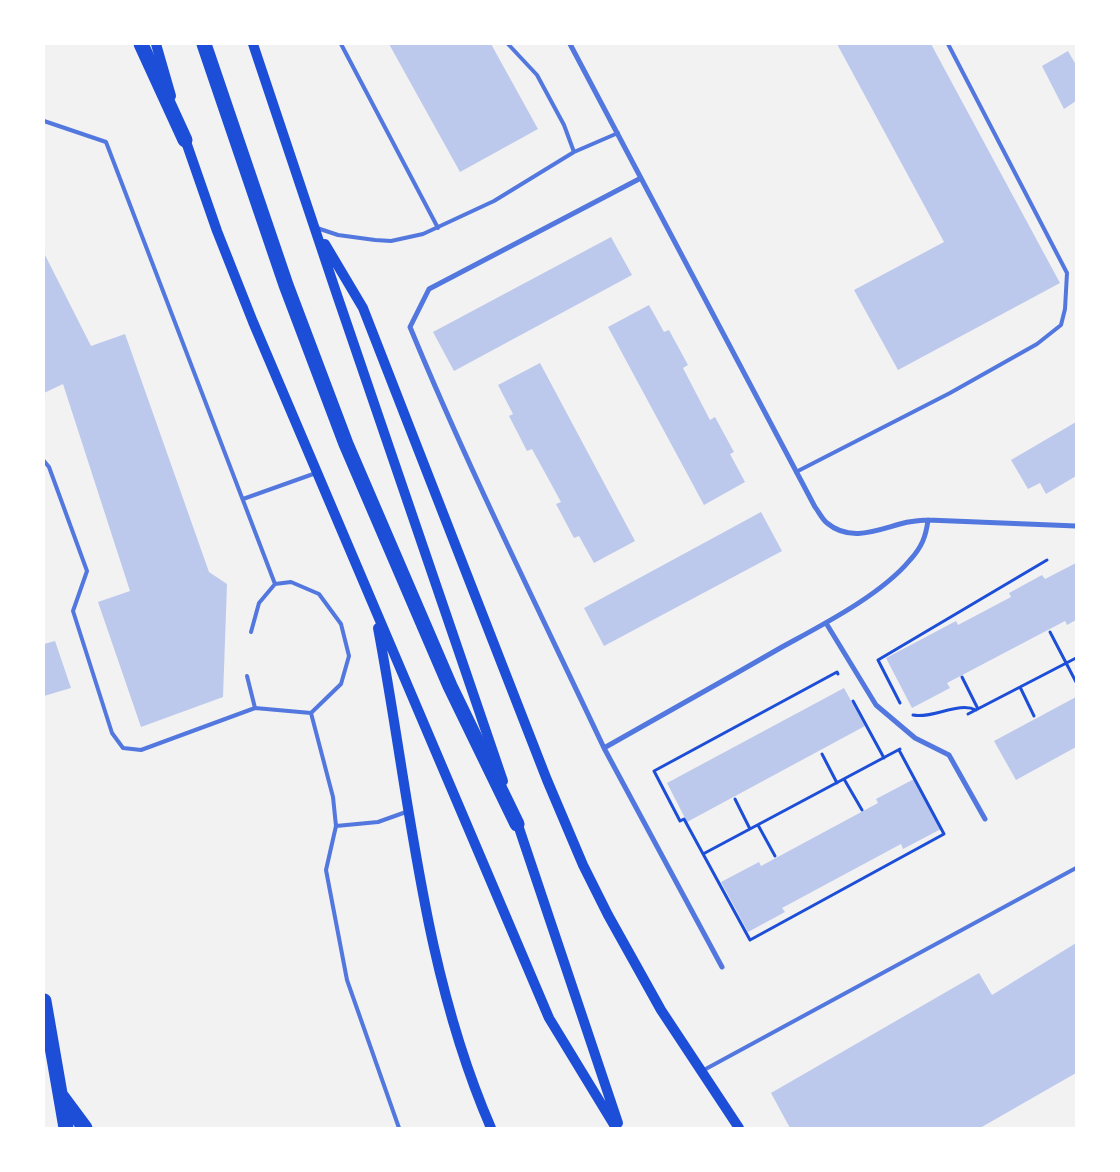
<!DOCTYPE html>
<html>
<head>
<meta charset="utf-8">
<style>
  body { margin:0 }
  #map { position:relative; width:1120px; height:1172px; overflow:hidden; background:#f2f2f2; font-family:"Crimson Pro",serif }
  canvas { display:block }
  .frame { position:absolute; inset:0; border:45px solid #fff; pointer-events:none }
</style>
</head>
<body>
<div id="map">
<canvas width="1120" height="1172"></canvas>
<div class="frame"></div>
</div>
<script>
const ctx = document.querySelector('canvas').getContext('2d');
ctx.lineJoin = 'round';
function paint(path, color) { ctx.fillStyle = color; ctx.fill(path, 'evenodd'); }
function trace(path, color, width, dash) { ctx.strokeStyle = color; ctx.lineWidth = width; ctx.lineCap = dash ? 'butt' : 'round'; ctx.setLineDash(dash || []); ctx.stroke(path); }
paint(new Path2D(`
  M389 44H491L538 129 460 172Z
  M837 44H931L1060 283 898 370 854 290 944 242Z
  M1068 51 1076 65V101L1064 109 1042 66Z
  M611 237 632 275 454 371 433 332Z
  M44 253 91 346 125 334 209 572 227 584 223 697 141 727 98 602 130 591 63 384 44 393Z
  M649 305 664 332 669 330 688 365 683 368 710 420 715 417 734 452 730 454 745 482 704 505 608 327Z
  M540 363 635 541 594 563 579 536 574 538 556 504 561 502 532 449 527 451 509 416 513 414 498 385Z
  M1076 422V476L1046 494 1040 483 1028 489 1011 460Z
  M761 512 782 551 604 646 584 608Z
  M1076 563V620L1067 625 1065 621 947 683 950 688 912 708 886 658 956 621 958 625 1011 597 1009 593 1042 575 1045 579Z
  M55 641 71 688 44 696V644Z
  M844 688 865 726 687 822 667 783Z
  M1076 697V747L1016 780 994 741Z
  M914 779 941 829 903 849 901 844 782 908 785 912 748 932 721 882 759 862 761 866 878 803 876 799Z
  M1076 943V1073L980 1128H790L771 1093 979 973 992 995Z`), '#bdc9ec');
trace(new Path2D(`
  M1050 632 1076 682
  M838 674 837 672 654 771 680 821 684 819 750 940 944 834 899 750
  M962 677 978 709
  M1020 687 1034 716
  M853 701 884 758
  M900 703 878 660 1047 560
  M968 714 1076 658
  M913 715C933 719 959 701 976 710
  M822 754 837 783
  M844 779 862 810
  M735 799 750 829
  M758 825 775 856
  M703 854 900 749`), '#1d4ed8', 3);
trace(new Path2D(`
  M341 44 438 228
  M508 44 537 75 564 125 574 152
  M44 121 106 142 275 584
  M317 228 338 235 375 240 391 241 423 234 494 201 574 152 618 133
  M44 461 49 467 87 571 73 611 112 733 123 748 141 750 255 708 311 713 341 684 349 656 341 624 319 594 291 582 275 584 259 603 251 632
  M796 472 950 393 1037 344 1061 325 1065 309 1067 273 948 44
  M243 499 316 473
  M247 676 255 708
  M311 713 333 797 336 826 326 870 347 980 399 1128
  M336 826 378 822 406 812
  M702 1071 1076 868`), '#5277de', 4);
trace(new Path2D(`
  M570 44 815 507C819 512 822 519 827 523 852 544 881 528 908 522 915 521 921 520 928 520L1076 526
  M826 623 876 705 915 738 949 755 985 819
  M604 748C538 608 469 470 410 327L429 289 641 178
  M722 967 604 748C664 714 723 681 782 647 822 625 881 595 910 560 922 547 926 536 928 520`), '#5277de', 5);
trace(new Path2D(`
  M156 44 171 96
  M253 44 336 292 503 781
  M184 136 217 231 253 322 549 1018 616 1128
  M325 244 363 308 547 780 583 865 608 915 661 1010 739 1128
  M378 628C410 797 422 969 491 1128
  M516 819 618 1123`), '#1d4ed8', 10);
trace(new Path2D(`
  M141 44 185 140
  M204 44 286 285 346 444 450 686 517 824
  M44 1001 66 1128
  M62 1097 85 1128`), '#1d4ed8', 15);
</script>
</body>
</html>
